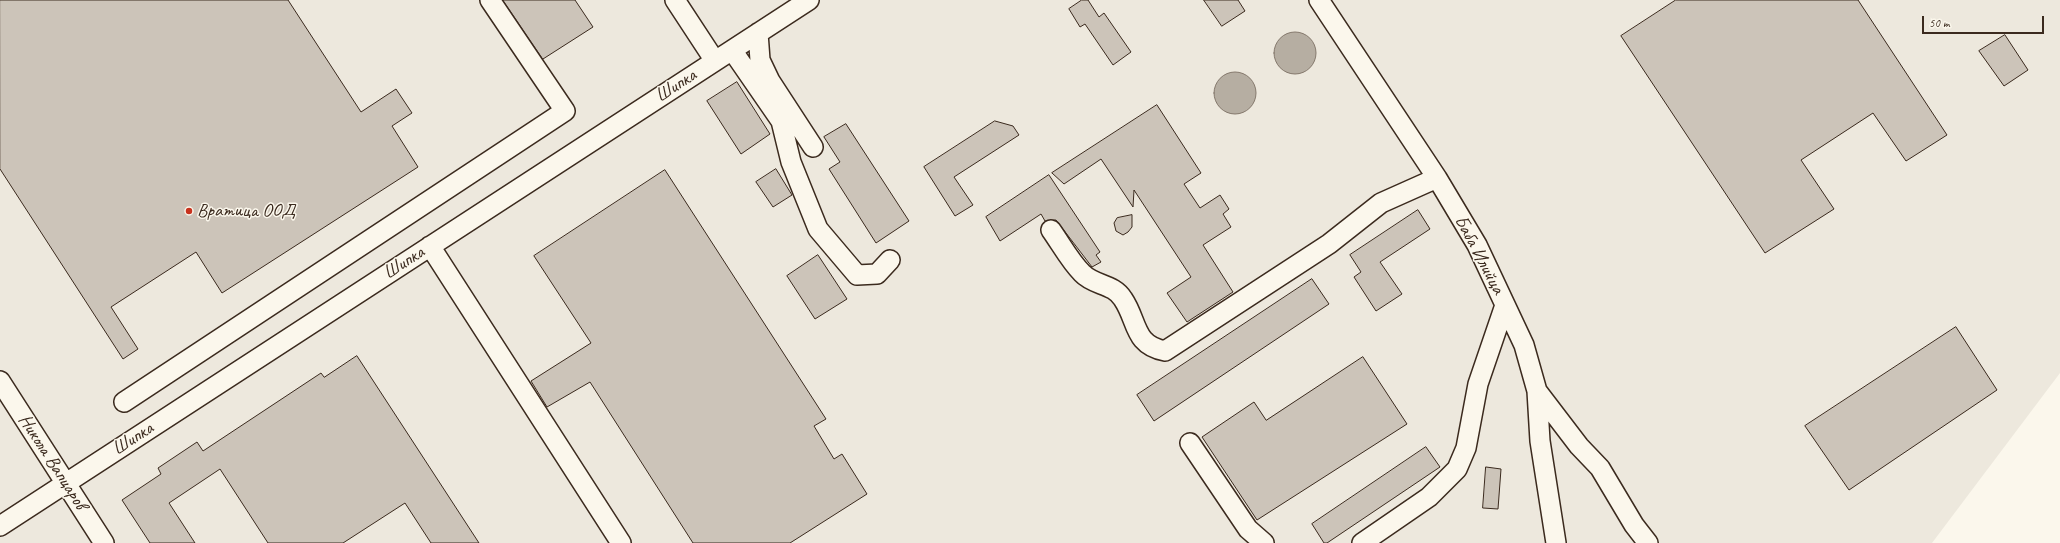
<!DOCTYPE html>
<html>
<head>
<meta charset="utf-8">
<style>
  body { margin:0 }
  #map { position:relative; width:2060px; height:543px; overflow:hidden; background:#fbf7ec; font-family:Caveat,sans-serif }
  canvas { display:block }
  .scale { position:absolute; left:1922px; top:16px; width:122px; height:18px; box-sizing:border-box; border:2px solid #3b2a1e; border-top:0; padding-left:5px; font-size:12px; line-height:14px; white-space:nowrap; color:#3b2a1e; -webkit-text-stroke:3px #fbf7ec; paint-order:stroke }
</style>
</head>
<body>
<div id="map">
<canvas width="2060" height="543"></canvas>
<div class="scale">50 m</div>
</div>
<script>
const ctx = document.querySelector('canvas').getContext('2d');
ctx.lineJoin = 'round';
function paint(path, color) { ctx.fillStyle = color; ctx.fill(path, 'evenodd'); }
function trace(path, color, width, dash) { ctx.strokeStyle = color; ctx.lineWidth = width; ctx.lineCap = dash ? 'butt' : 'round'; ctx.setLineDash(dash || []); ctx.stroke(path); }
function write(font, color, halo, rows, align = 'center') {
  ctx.font = font + ' Caveat,sans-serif'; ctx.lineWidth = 3; ctx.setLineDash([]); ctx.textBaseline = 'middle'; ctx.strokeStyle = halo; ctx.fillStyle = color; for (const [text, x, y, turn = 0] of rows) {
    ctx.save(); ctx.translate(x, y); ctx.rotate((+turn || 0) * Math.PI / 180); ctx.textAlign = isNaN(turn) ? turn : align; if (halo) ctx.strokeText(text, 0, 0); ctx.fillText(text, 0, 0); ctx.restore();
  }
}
paint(new Path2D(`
  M0 0H2060V373L1932 543H0Z`), '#ede8dd');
const water = new Path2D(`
  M1274 53a21 21 0 1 1 42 0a21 21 0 1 1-42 0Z
  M1214 93a21 21 0 1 1 42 0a21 21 0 1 1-42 0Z`);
paint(water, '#b6aea2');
trace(water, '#85796d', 1);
const building = new Path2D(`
  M0 0H288L361 112 396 89 412 113 392 126 418 167 222 293 196 252 111 307 138 349 123 359 0 169Z
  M503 0H575L593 27 543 59Z
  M1082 0H1088L1099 17 1104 13 1131 52 1113 65 1085 24 1080 27 1069 9Z
  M1204 0H1238L1245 11 1222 26Z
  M1676 0H1858L1947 135 1906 161 1873 113 1801 160 1834 209 1765 253 1621 36Z
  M2005 35 2028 70 2004 86 1979 51Z
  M737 82 770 134 741 154 707 101Z
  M1157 105 1201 173 1184 184 1200 208 1220 195 1229 209 1223 214 1231 227 1203 245 1233 292 1187 322 1167 293 1191 277 1134 190 1133 207 1101 159 1064 184 1052 173Z
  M995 121 1013 126 1019 135 954 177 973 205 955 216 924 167Z
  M846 124 909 221 876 243 829 169 840 162 824 137Z
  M776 169 792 195 773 207 756 182Z
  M665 170 826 419 814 426 834 459 842 454 867 494 790 543H693L590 382 547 407 531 381 591 343 534 256Z
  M1049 175 1100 252 1096 255 1101 262 1092 267 1056 220 1045 221 1041 214 1000 241 986 217Z
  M1418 210 1430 229 1380 262 1402 294 1376 311 1354 277 1361 272 1350 255Z
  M1132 215V227L1128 232 1123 235 1116 231 1114 223 1117 218Z
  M818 255 847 299 815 319 787 276Z
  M1312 279 1329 304 1154 421 1137 395Z
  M1956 327 1997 390 1849 490 1805 426Z
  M357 356 479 543H431L405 503 343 543H268L220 469 169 503 195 543H150L122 500 161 474 158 468 197 442 203 451 321 373 324 377Z
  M1363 357 1407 424 1257 520 1202 437 1254 402 1266 420Z
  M1426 447 1440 467 1327 543H1324L1312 524Z
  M1486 467 1501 469 1498 509 1483 508Z`);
paint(building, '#ccc4b9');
trace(building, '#3b2a1e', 1);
const minor = new Path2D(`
  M675 0 715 61
  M1319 0 1437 178 1477 245 1524 345 1537 391 1540 441 1556 543
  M758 33 760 60 770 81 813 147
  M732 50 781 121 791 162 818 229 857 275 877 274 890 260
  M1051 230C1061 244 1070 261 1082 273 1094 286 1113 283 1123 299 1138 321 1133 345 1165 351L1329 244 1381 203 1437 178
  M430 246 621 543
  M0 381 104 543
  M1537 391 1579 446 1600 468 1634 525 1648 543
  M124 402 565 111 490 0
  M1190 443 1248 529 1264 543
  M0 526 809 0
  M1362 543 1429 497 1457 469 1466 448 1478 384 1505 305`);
trace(minor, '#3b2a1e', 22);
trace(minor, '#fbf7ec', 19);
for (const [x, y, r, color] of [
  [189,211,4,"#c8321e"]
]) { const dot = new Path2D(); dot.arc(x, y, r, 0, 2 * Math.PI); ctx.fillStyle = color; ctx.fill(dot); trace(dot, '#fbf7ec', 1.5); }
write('19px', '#3b2a1e', '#fbf7ec', [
  ["Шипка",676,86,-33],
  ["Баба Илийца",1479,255,62],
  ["Шипка",404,263,-33],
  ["Шипка",133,439,-33],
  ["Никола Вапцаров",52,462,57]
]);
write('19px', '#3b2a1e', '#fbf7ec', [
  ["Вратица ООД",197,211]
], 'left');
</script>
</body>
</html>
